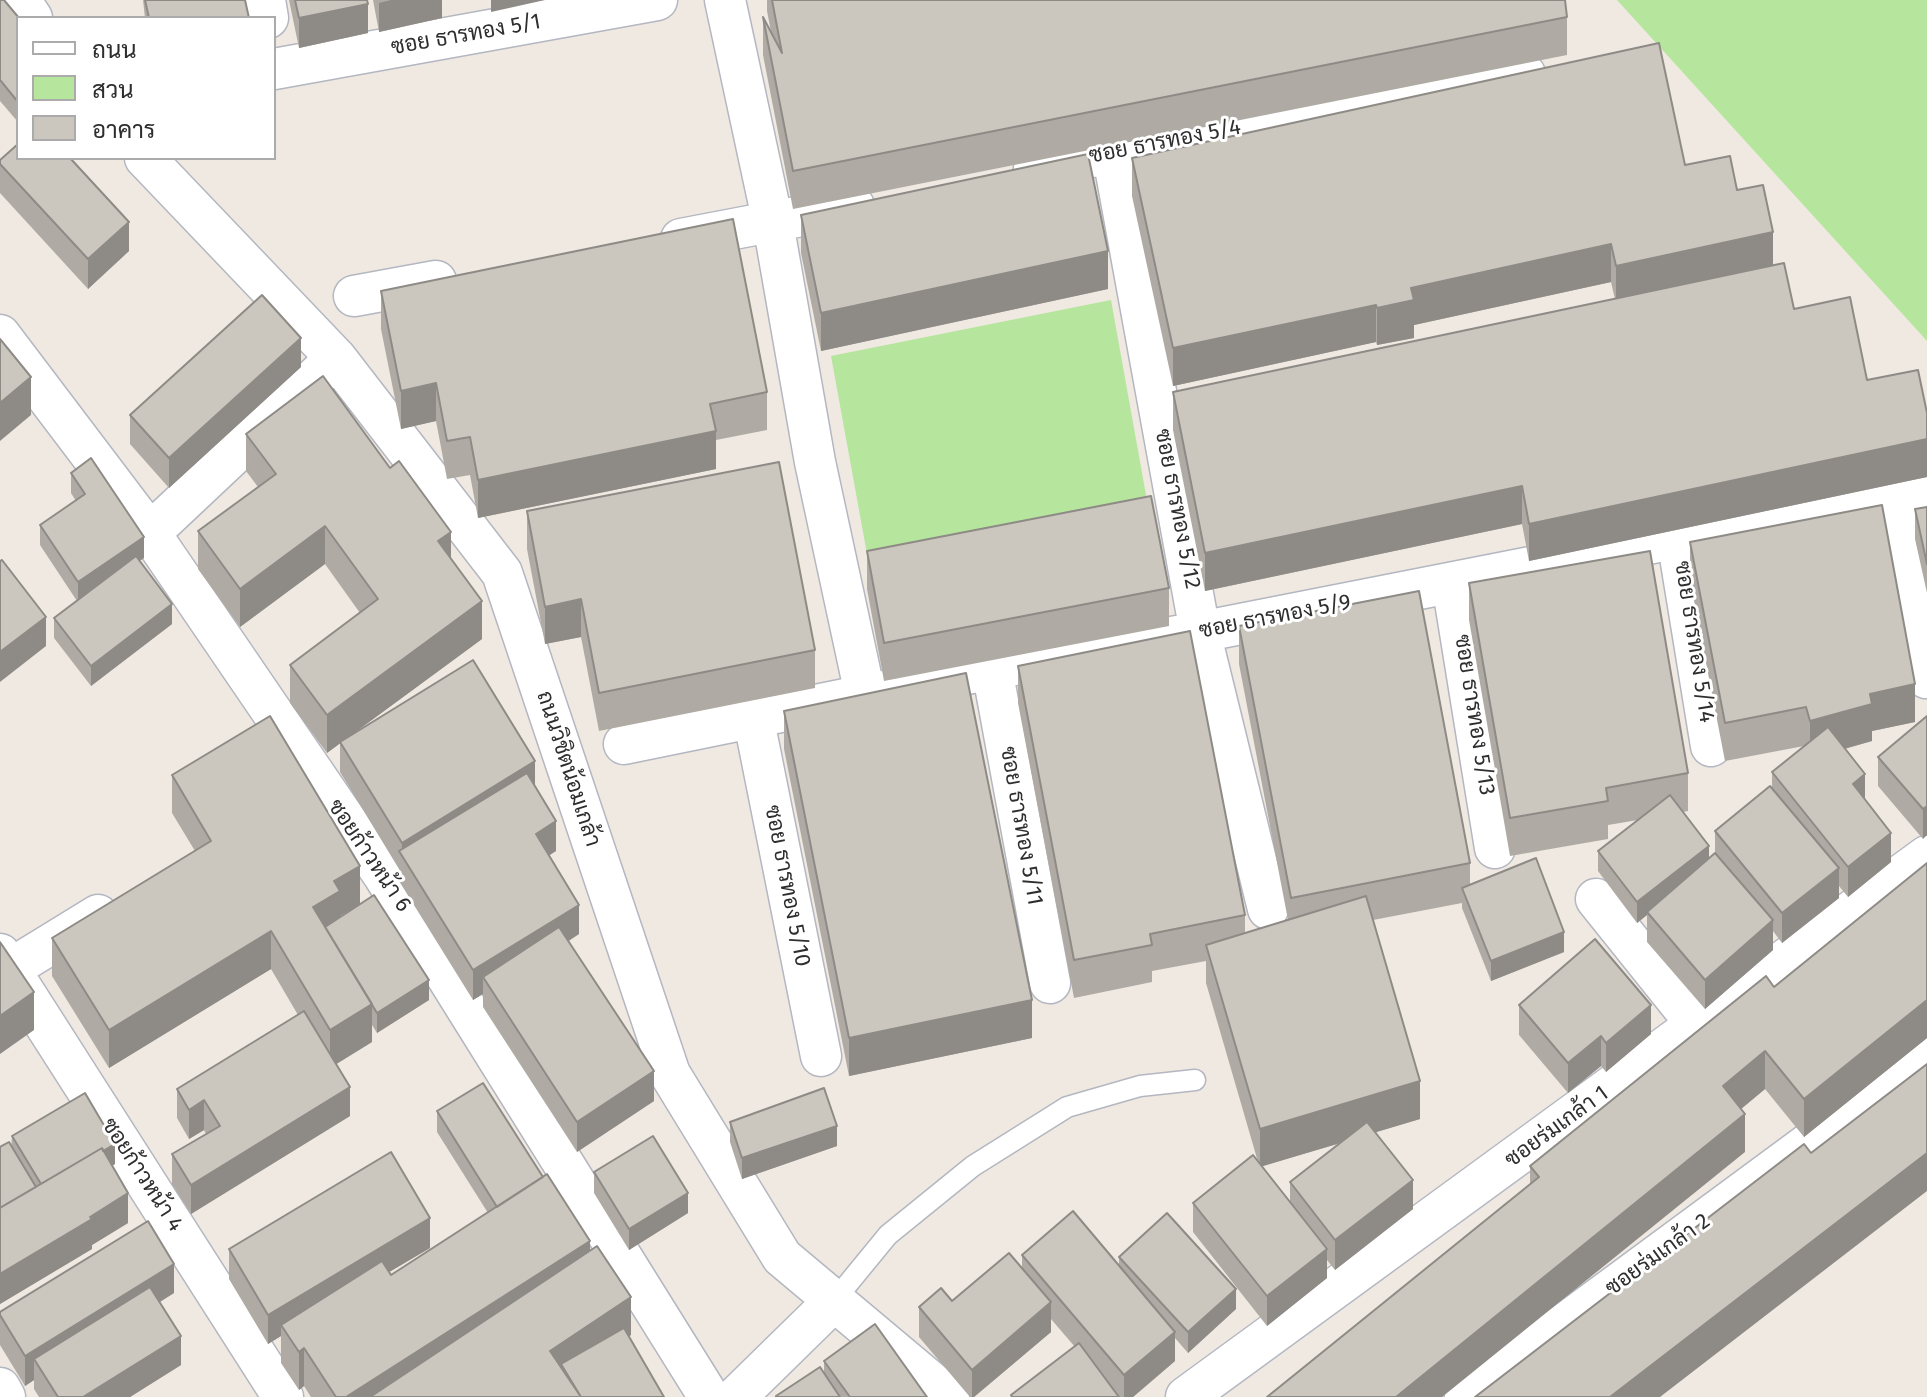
<!DOCTYPE html>
<html>
<head>
<meta charset="utf-8">
<style>
  body { margin:0 }
  #map { position:relative; width:1927px; height:1397px; overflow:hidden; background:#efe9e1; font-family:"Fira Sans",Sarabun,sans-serif }
  canvas { display:block }
  .legend { position:absolute; left:16px; top:16px; width:260px; height:144px; box-sizing:border-box; background:#fff; border:2px solid #ababab; margin:0; padding:10px 14px; list-style:none; font-size:24px; color:#2e2e2e }
  .legend li { display:flex; align-items:center; gap:16px; height:40px }
  .legend b { width:40px; border:2px solid #ababab }
</style>
</head>
<body>
<div id="map">
<canvas width="1927" height="1397"></canvas>
<ul class="legend">
<li><b style="height:10px;background:#fff"></b>ถนน</li>
<li><b style="height:22px;background:#b6e59e"></b>สวน</li>
<li><b style="height:22px;background:#cbc7bf"></b>อาคาร</li>
</ul>
</div>
<script>
const ctx = document.querySelector('canvas').getContext('2d');
ctx.lineJoin = 'round';
function paint(path, color) { ctx.fillStyle = color; ctx.fill(path, 'evenodd'); }
function trace(path, color, width, dash) { ctx.strokeStyle = color; ctx.lineWidth = width; ctx.lineCap = dash ? 'butt' : 'round'; ctx.setLineDash(dash || []); ctx.stroke(path); }
function write(font, color, halo, rows, align = 'center') {
  ctx.font = font + ' "Fira Sans",Sarabun,sans-serif'; ctx.lineWidth = 6; ctx.setLineDash([]); ctx.textBaseline = 'middle'; ctx.strokeStyle = halo; ctx.fillStyle = color; for (const [text, x, y, turn = 0] of rows) {
    ctx.save(); ctx.translate(x, y); ctx.rotate((+turn || 0) * Math.PI / 180); ctx.textAlign = isNaN(turn) ? turn : align; if (halo) ctx.strokeText(text, 0, 0); ctx.fillText(text, 0, 0); ctx.restore();
  }
}
paint(new Path2D(`
  M1617 0H1927V341Z
  M1111 300 1151 523 871 576 831 356Z`), '#b6e59e');
const lane = new Path2D(`
  M833 1302 888 1235 973 1166 1067 1107 1140 1086 1195 1080`);
const street = new Path2D(`
  M20 0 32 18
  M265 0 268 18
  M725 0 773 223 815 462 865 694
  M274 69 657 0
  M1112 151 1200 632 1268 909
  M145 158 336 358 502 573 670 1074 782 1257 949 1397
  M1034 168 1525 74
  M681 239 854 206
  M354 296 436 281
  M0 335 150 533 384 876 709 1397
  M1898 495 1926 678
  M150 533 336 358
  M1677 538 1711 746
  M1452 583 1495 848
  M992 669 1050 983
  M753 716 821 1056
  M624 744 992 669 1200 632 1927 489
  M1596 899 1697 1025
  M0 954 283 1397
  M10 969 98 915
  M0 1388 5 1397
  M736 1397 833 1302
  M1186 1397 1927 856
  M1465 1397 1927 1056`);
trace(lane, '#b4b7c1', 23);
trace(street, '#b4b7c1', 43);
trace(lane, '#fff', 20);
trace(street, '#fff', 40);
paint(new Path2D(`
  M0 0 18 18V122L0 101Z
  M143 0H245L249 18H145Z
  M289 0H367L368 33 299 48Z
  M373 0H442V18L379 32Z
  M767 0H1565L1567 17V55L793 209 763 55V17L771 32 767 11Z
  M1132 158 1685 165 1737 190 1794 309 1867 380 1927 413V477L1529 561 1522 524 1205 591 1173 430V392L1615 299 1611 282 1414 325V338L1377 345 1376 342 1173 386 1132 196Z
  M0 160 129 251 88 289 0 193Z
  M801 215 1108 289 821 351 801 253Z
  M381 291 767 392V430L716 440V469L478 518 470 475 447 479 436 421 401 429 381 329Z
  M301 367 169 488 130 444V415Z
  M246 434 451 559 482 639 350 736 535 786 556 851 549 855 579 934 569 941 654 1101 577 1152 483 1007V994L473 1000 399 881V869L340 772V743L327 753 290 703V665L360 613 325 564 240 627 198 569V531L258 487 246 471Z
  M71 473 144 558 139 561 172 624 91 686 54 638V618L77 601 40 545V525L76 501 71 493Z
  M1927 507V593L1915 539V509Z
  M527 511 815 650V688L599 731 581 637 545 644 527 549Z
  M1690 542 1915 722 1872 731V741L1845 749 1891 862 1848 897 1839 886V898L1782 943 1773 931V950L1705 1009 1647 942V915L1637 923 1598 871V851L1638 820 1608 825V839L1510 856 1469 620V583L1688 773V811L1683 812 1709 859 1715 854V831L1772 788V772L1804 746 1725 761 1690 580Z
  M867 551 1169 588V626L884 681 867 589Z
  M1239 626 1470 863V885L1564 952 1491 981 1462 908V903L1373 920 1420 1119 1376 1132 1413 1209 1335 1270 1327 1260V1278L1267 1326 1193 1232V1203L1258 1162 1206 983V961L1152 971V982L1074 998 1018 703V666L1245 915V933L1288 920 1239 664ZM1341 1143 1290 1182V1201L1262 1166Z
  M784 711 1032 1038 849 1076 784 749Z
  M1927 716 1923 839 1878 786V757Z
  M172 775 360 904 340 916V918L429 1000 377 1033 372 1025V1042L336 1064 350 1116 191 1214 172 1184V1154L206 1134 204 1130 189 1139 177 1118V1089L298 1015 271 969 109 1068 52 976V938L195 851 172 813Z
  M1927 863V1038L1804 1137 1765 1089 1741 1109 1745 1152 1530 1183V1166L1774 987Z
  M1519 1005 1651 1034 1606 1072 1601 1066 1568 1093 1519 1035Z
  M437 1111 543 1177 590 1251 631 1335 629 1336 664 1397H311L304 1386 299 1390 281 1363V1336L268 1344 229 1279V1249L430 1248 389 1272 391 1275 488 1213 437 1132Z
  M730 1122 837 1146 742 1179 730 1142Z
  M12 1136 115 1164 112 1166 128 1223 92 1245V1249L0 1304Z
  M594 1172 688 1213 629 1250 594 1193Z
  M1022 1255 1119 1266V1257L1236 1309 1188 1353 1175 1338V1361L1133 1397H1011V1395L1075 1347 1051 1319V1332L974 1397H970L919 1337V1307L952 1301 1022 1268Z
  M174 1293 160 1302 181 1365 130 1397H39L34 1389V1380L25 1386 0 1345V1312Z
  M824 1361 927 1397H776L824 1373Z`), '#afaba4');
paint(new Path2D(`
  M391 0H442V18L379 32V3Z
  M491 0H545L491 12Z
  M368 4V33L299 48V18Z
  M129 222V251L88 289V259Z
  M1773 232V270L1616 304V266Z
  M1611 244V282L1414 325V338L1377 345V308L1411 288Z
  M1108 251V289L821 351V313Z
  M1376 305V342L1173 386V348Z
  M301 338V367L169 488V458Z
  M31 377V415L0 441V403Z
  M436 383V421L401 429V391Z
  M716 431V469L478 518V480Z
  M1927 439V477L1529 561V524Z
  M1522 486V524L1205 591V553Z
  M325 526V564L240 627V589Z
  M451 532V570L438 541Z
  M144 537V558L78 602V582Z
  M581 599V637L545 644V607Z
  M482 601V639L327 753V715Z
  M172 604V624L91 686V666Z
  M46 617V646L0 682V652Z
  M1915 684V722L1872 731V741L1810 758V721L1870 694Z
  M535 761V791L402 855V843Z
  M1865 774V804L1853 784Z
  M1927 806V835L1923 839V809Z
  M556 821V851L536 864V834Z
  M1891 833V862L1848 897V867Z
  M1709 846V867L1647 912V915L1637 923V902Z
  M360 866V904L340 916V929L328 936 313 907 334 881Z
  M1839 868V898L1782 943V913Z
  M579 905V934L491 989 483 977V994L473 1000V970Z
  M1773 920V950L1705 1009V980Z
  M271 931V969L109 1068V1030Z
  M1564 932V952L1491 981V961Z
  M429 980V1000L377 1033V1013Z
  M34 992V1030L0 1054V1016Z
  M1032 1000V1038L849 1076V1038Z
  M1927 1000V1038L1804 1137V1099Z
  M372 1004V1042L330 1068V1030Z
  M1651 1005V1034L1606 1072V1043Z
  M1601 1036V1066L1568 1093V1063Z
  M1765 1051V1089L1723 1124V1086Z
  M654 1071V1101L577 1152V1122Z
  M1420 1081V1119L1260 1167V1129Z
  M350 1087V1116L191 1214V1185Z
  M204 1100V1130L189 1139V1110Z
  M1745 1114V1152L1442 1397H1396Z
  M837 1126V1146L742 1179V1158Z
  M115 1144V1164L42 1207V1187Z
  M1927 1153V1191L1660 1397H1610Z
  M1413 1180V1209L1335 1270V1240Z
  M128 1193V1223L92 1245V1249L0 1304V1274Z
  M688 1193V1213L629 1250V1229Z
  M430 1218V1248L286 1333 281 1325V1336L268 1344V1315Z
  M590 1241V1279L405 1397H346Z
  M1327 1249V1278L1267 1326V1296Z
  M174 1264V1293L43 1374 34 1359V1380L25 1386V1356Z
  M1236 1289V1309L1188 1353V1332Z
  M631 1297V1335L568 1377 561 1364V1381L550 1351Z
  M1051 1302V1332L974 1397H972V1370Z
  M1175 1332V1361L1133 1397H1124V1375Z
  M181 1336V1365L130 1397H83Z
  M304 1348V1386L299 1390V1352Z`), '#8e8b86');
const building = new Path2D(`
  M0 0H4L19 18H18V102L0 80Z
  M145 0H245L249 18H149Z
  M295 0H367L368 4 299 18Z
  M772 0H1565L1567 17 793 171 763 17 782 53Z
  M1659 43 1685 165 1730 156 1737 190 1763 185 1773 232 1616 266 1611 244 1411 288 1414 300 1377 308 1376 305 1173 348 1132 158Z
  M18 144V158H70L129 222 88 259 0 164V160Z
  M1088 154 1108 251 821 313 801 215Z
  M733 219 767 392 710 404 716 431 478 480 470 437 447 441 436 383 401 391 381 291Z
  M1784 263 1794 309 1850 297 1867 380 1918 370 1927 413V439L1529 524 1522 486 1205 553 1173 392Z
  M262 295 301 338 169 458 130 415Z
  M0 339 31 377 0 403Z
  M323 376 390 468 399 461 451 532 438 541 482 601 327 715 290 665 378 599 325 526 240 589 198 531 276 474 246 434Z
  M91 458 144 537 78 582 40 525 85 494 71 473Z
  M779 462 815 650 599 693 581 599 545 607 527 511Z
  M1151 496 1169 588 884 643 867 551Z
  M1882 505 1915 684 1870 694 1872 704 1810 721 1806 707 1725 723 1690 542Z
  M1927 507V564L1915 509Z
  M1650 551 1688 773 1606 788 1608 801 1510 818 1469 583Z
  M136 556 172 604 91 666 54 618Z
  M2 560 46 617 0 652V561Z
  M1419 591 1470 863 1291 898 1239 626Z
  M1190 631 1245 915 1150 934 1152 945 1074 960 1018 666Z
  M473 660 535 761 402 843 340 742Z
  M966 673 1032 1000 849 1038 784 711Z
  M270 716 360 866 334 881 340 891 313 907 372 1004 330 1030 271 931 109 1030 52 938 211 841 172 775Z
  M1927 716V806L1923 809 1878 757Z
  M1828 727 1865 774 1853 784 1891 833 1848 867 1772 772Z
  M527 773 556 821 536 834 579 905 473 970 399 851Z
  M1770 786 1839 868 1782 913 1715 831Z
  M1670 795 1709 846 1637 902 1598 851Z
  M1715 853 1773 920 1705 980 1647 912Z
  M1536 858 1564 932 1491 961 1462 888Z
  M1927 863V1000L1804 1099 1765 1051 1723 1086 1745 1114 1396 1397H1267L1539 1177 1530 1166 1766 976 1774 987Z
  M374 895 429 980 377 1013 325 927Z
  M1366 896 1420 1081 1260 1129 1206 945Z
  M559 927 654 1071 577 1122 483 977Z
  M1595 939 1651 1005 1606 1043 1601 1036 1568 1063 1519 1005Z
  M0 942 34 992 0 1016Z
  M304 1011 350 1087 191 1185 172 1154 220 1126 204 1100 189 1110 177 1089Z
  M1927 1064V1153L1610 1397H1475L1804 1144 1811 1153Z
  M483 1083 543 1177 497 1207 437 1111Z
  M824 1088 837 1126 742 1158 730 1122Z
  M85 1093 115 1144 103 1151 102 1148 41 1184 12 1136Z
  M1367 1122 1413 1180 1335 1240 1290 1182Z
  M653 1136 688 1193 629 1229 594 1172Z
  M9 1142 36 1187 0 1208V1147Z
  M102 1148 128 1193 90 1217 92 1219 0 1274V1208Z
  M391 1152 430 1218 268 1315 229 1249Z
  M1253 1155 1327 1249 1267 1296 1193 1203Z
  M547 1174 590 1241 346 1397H336L304 1348 299 1352 281 1325 382 1261 391 1275Z
  M1073 1211 1175 1332 1124 1375 1022 1255Z
  M1167 1213 1236 1289 1188 1332 1119 1257Z
  M148 1221 174 1264 25 1356 0 1315V1312Z
  M597 1246 631 1297 550 1351 581 1397H370Z
  M1009 1253 1051 1302 972 1370 919 1307 941 1288 952 1301Z
  M150 1287 181 1336 83 1397H58L34 1359Z
  M875 1324 927 1397H850L824 1361Z
  M624 1328 664 1397H581L561 1364Z
  M1079 1343 1119 1397H1012L1011 1395Z
  M820 1367 840 1397H776V1396Z`);
paint(building, '#cbc7bf');
trace(building, '#8e8b86', 2);
write('22px', '#2e2e2e', '#fff', [
  ["ซอย ธารทอง 5/1",466,35,-10],
  ["ซอย ธารทอง 5/4",1165,142,-11],
  ["ซอย ธารทอง 5/12",1177,509,79],
  ["ซอย ธารทอง 5/9",1275,617,-11],
  ["ซอย ธารทอง 5/14",1694,642,81],
  ["ซอย ธารทอง 5/13",1474,715,81],
  ["ถนนวิชิตน้อมเกล้า",568,769,72],
  ["ซอย ธารทอง 5/11",1021,826,80],
  ["ซอยก้าวหน้า 6",369,856,56],
  ["ซอย ธารทอง 5/10",787,886,79],
  ["ซอยร่มเกล้า 1",1557,1127,-36],
  ["ซอยก้าวหน้า 4",142,1175,57],
  ["ซอยร่มเกล้า 2",1658,1255,-36]
]);
</script>
</body>
</html>
